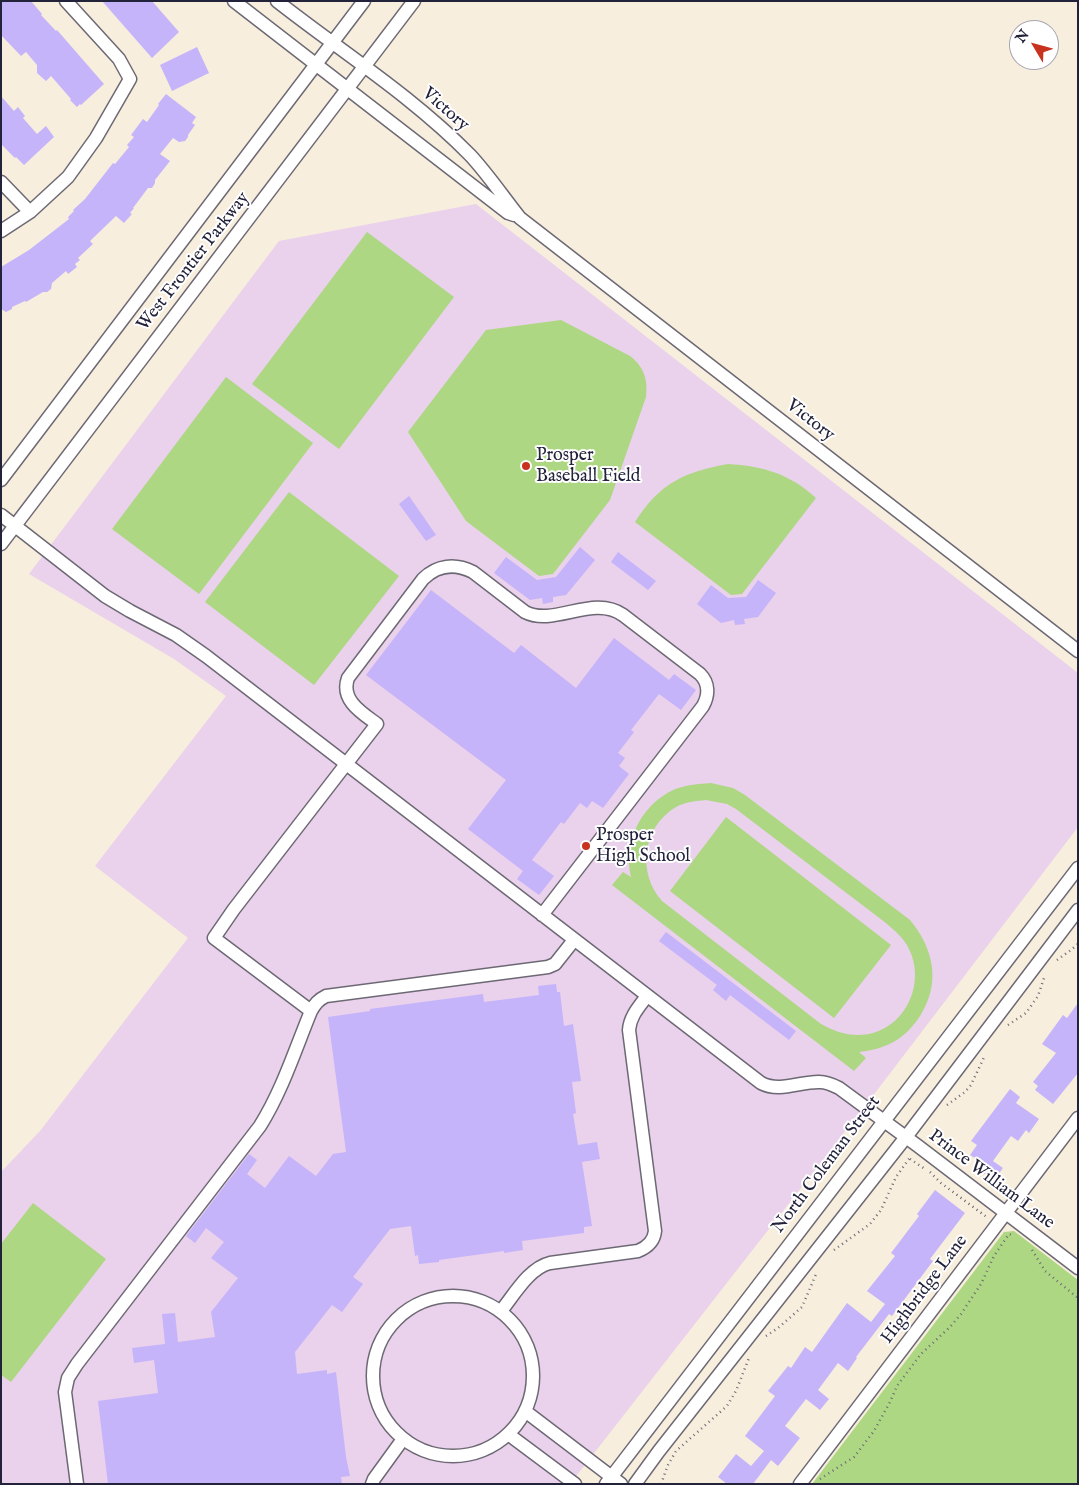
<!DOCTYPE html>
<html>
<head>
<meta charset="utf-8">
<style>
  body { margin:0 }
  #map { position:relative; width:1079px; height:1485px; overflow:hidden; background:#f7eedd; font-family:"IM FELL English",serif }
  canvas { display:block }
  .frame { position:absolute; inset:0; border:2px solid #22223b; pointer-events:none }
  .north { position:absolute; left:1009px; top:20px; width:50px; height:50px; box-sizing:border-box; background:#fff; border:1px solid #a7a7b1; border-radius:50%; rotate:307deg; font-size:14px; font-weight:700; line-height:20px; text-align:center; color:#22223b }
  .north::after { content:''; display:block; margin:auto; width:18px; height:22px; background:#c8321e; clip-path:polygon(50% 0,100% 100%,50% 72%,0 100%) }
</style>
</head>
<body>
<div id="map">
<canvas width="1079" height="1485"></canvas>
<div class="frame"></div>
<div class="north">N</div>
</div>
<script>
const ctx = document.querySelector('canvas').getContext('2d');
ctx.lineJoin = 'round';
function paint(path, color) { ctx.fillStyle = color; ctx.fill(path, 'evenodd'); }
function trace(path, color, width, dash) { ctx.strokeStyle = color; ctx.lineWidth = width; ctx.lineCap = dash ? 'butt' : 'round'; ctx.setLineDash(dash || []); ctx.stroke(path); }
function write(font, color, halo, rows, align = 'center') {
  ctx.font = font + ' "IM FELL English",serif'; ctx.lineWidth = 4; ctx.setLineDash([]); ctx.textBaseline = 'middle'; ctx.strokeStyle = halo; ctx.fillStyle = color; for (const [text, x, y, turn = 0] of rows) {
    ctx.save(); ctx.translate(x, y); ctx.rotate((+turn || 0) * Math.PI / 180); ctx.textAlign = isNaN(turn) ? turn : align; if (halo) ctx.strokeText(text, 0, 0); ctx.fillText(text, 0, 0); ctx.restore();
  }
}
paint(new Path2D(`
  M476 204 1078 673V827L875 1093 570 1484H1V1172L40 1131 188 938 95 866 226 696 174 659 29 574 279 241Z`), '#ead1ec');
paint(new Path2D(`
  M367 232 454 297 339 449 252 384Z
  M561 320 630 356C644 367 648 379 646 397L610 500 553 574 539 576 466 521 408 432 486 330Z
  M226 377 313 443 199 594 112 529Z
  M728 464C763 466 790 474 816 498L742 594 731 595 635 522C660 483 684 472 728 464Z
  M289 492 399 576 314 685 205 602Z
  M711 783 733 788 745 795 910 920C934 949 941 983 920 1016 911 1030 898 1042 882 1047 874 1050 866 1051 859 1052L866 1058 854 1071 612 885 623 872 631 877C623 843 640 806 673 790 685 785 698 784 711 783ZM706 800 727 804 736 809 886 923C895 931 904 938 909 949 925 981 908 1023 873 1033 854 1038 837 1033 821 1024L662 901C637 873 642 827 676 807 685 802 696 801 706 800Z
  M726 817 891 945 834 1018 670 891Z
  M33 1203 106 1259 11 1382 1 1375V1244Z
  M1014 1231 1078 1280V1484H812L1004 1232Z`), '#add782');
paint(new Path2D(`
  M1 1H31L42 14 41 15 56 31 57 30 104 84 81 105 80 104 77 107 70 100 71 99 51 76 46 81 37 73V65L26 52 21 56 1 35Z
  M102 1H152L179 32 152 58Z
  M197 47 209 73 172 91 160 65Z
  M166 94 196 117 192 123 195 125 188 135V137L185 141 179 142 173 138 160 154 170 161 155 180V183L152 188H148L133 208H134L130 213 132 214 124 223 116 216 90 241 93 244 78 258 80 260 75 264 77 267 68 274 66 271 52 283 51 289 47 292H43L26 302 25 301 12 307V309L6 312 1 309V267L29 250 69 219 68 217 74 211 73 210 85 199 113 163 115 164 129 147 127 145 134 137 131 135 143 119 147 122 159 105 158 104Z
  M1 96 14 111 18 107 25 116 23 118 37 134 46 126 54 137 24 165 16 157 15 158 1 144Z
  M409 496 436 535 426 541 399 504Z
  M580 547 595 560 566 595 553 597V602L543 604 542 598 530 600 494 573 506 557 537 580 556 577Z
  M618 552 656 581 648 590 611 562Z
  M758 580 776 593 758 617 744 619 745 624 735 625 734 620 721 623 697 604 711 585 728 598 746 597Z
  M431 590 514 653 521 645 576 688 614 638 669 680 674 674 696 690 681 710 659 694 631 730 634 732 618 753 625 758 619 766 629 774 603 808 592 801 587 808 580 803 564 824 561 822 532 860 554 876 539 895 517 879 523 871 468 829 506 780 366 675Z
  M666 932 796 1031 789 1040 730 995 726 1001 713 990 717 985 659 941Z
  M556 984 557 992H560L564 1026 573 1024 581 1081 572 1082 576 1113 573 1114 578 1145 597 1142 600 1159 582 1162 592 1226 584 1227V1233L522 1241 523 1250 504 1253V1251L439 1260V1262L419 1264 418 1255 415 1256 411 1226 390 1229 353 1277 363 1284 342 1312 332 1305 295 1352 297 1374 327 1370V1374L336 1372 346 1457 350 1476 341 1477 342 1484H108L98 1401 158 1393 154 1360 134 1363 132 1348 165 1344 162 1314 175 1313 178 1342 215 1337 211 1312 238 1278 211 1258 224 1242 206 1228 195 1243 186 1236 249 1154 257 1160 247 1174 265 1188 289 1156 316 1176 333 1154 346 1152 328 1017 370 1011V1009L483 994 484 1002 539 995 538 986Z
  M1078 1003V1073L1053 1104 1035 1090 1038 1086 1033 1082 1056 1053 1042 1044 1063 1015 1067 1018Z
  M1010 1089 1020 1097 1016 1103 1039 1119 1029 1133 1026 1130 1018 1141 1011 1136 993 1161 1003 1168 994 1180 976 1168 981 1162 970 1155 977 1145 971 1141Z
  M935 1190 965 1213 930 1259 933 1261 892 1316 889 1314 856 1357 857 1358 848 1371 838 1363 818 1390 829 1399 820 1410 806 1399 785 1426 800 1438 778 1466 771 1460 753 1484H727L718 1477 736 1454 751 1466 764 1451 745 1436 775 1396 768 1391 788 1366 791 1368 805 1347 812 1352 847 1303 871 1322 885 1304 867 1291 895 1256 891 1253 919 1216 917 1214Z`), '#c5b4fa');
const minor = new Path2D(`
  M234 1 508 213 514 215
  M277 1C342 52 412 96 470 155 487 173 504 198 520 218L1078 651
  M1 182 30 212
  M1 231 30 212 68 177 96 138 130 79 119 59 66 1
  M1 480 364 1
  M1 515 105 596 130 611 176 635 206 656 761 1083C780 1093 801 1081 820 1082 827 1082 833 1085 839 1088L918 1146 1078 1268
  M1 544 414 1
  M311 1011 214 938 234 909 377 724C362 713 340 700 348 678L423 579C437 565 455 563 473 572L525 612C554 627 593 594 623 615L700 674C709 683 709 695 703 706L542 915
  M373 1376a80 80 0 1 1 160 0a80 80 0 1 1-160 0Z
  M501 1311C514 1295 529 1268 550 1263L638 1251C648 1247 654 1241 655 1231L629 1030C630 1016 639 1007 647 996
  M525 1411 621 1484
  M508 1434 575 1484
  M77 1484 65 1392 68 1378 77 1364 260 1126C282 1091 295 1050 311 1011 315 1004 318 1000 326 996L548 967 555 964 574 940
  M372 1484 374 1479 403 1439
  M606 1484 1078 868
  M635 1484 659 1451 906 1137 1078 910
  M800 1484 1078 1118`);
trace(minor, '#6d6974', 15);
trace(new Path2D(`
  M1057 960 1071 950 1078 944
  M1008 1025 1026 1013 1038 996 1045 975
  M947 1105 965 1092 971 1085 985 1055
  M910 1159 925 1169
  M930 1172 941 1183 988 1218
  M834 1250 870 1224 881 1210 896 1177 911 1156
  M1032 1250 1045 1271 1078 1298
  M766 1336 778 1328 802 1307 817 1272
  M820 1479 854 1457 874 1431 890 1402 897 1386 921 1354 950 1327 961 1314 981 1284 994 1256 1009 1234 1014 1236
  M661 1484 668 1465 676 1451 727 1406 736 1391 749 1358`), '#6d6974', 2.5, [1, 4]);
trace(minor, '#fff', 12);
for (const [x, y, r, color] of [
  [526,466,5,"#c8321e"],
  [586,846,5,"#c8321e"]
]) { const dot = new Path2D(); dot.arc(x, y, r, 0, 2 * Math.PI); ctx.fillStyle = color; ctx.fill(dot); trace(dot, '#fff', 2); }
write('18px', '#22223b', '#fff', [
  ["Victory",445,110,41],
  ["West Frontier Parkway",194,262,-52],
  ["Victory",810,421,38],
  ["North Coleman Street",827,1165,-53],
  ["Prince William Lane",991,1180,37],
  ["Highbridge Lane",925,1290,-53]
]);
write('18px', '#22223b', '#fff', [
  ["Prosper",536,456],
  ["Baseball Field",536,477],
  ["Prosper",596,836],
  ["High School",596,857]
], 'left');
</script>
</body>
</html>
